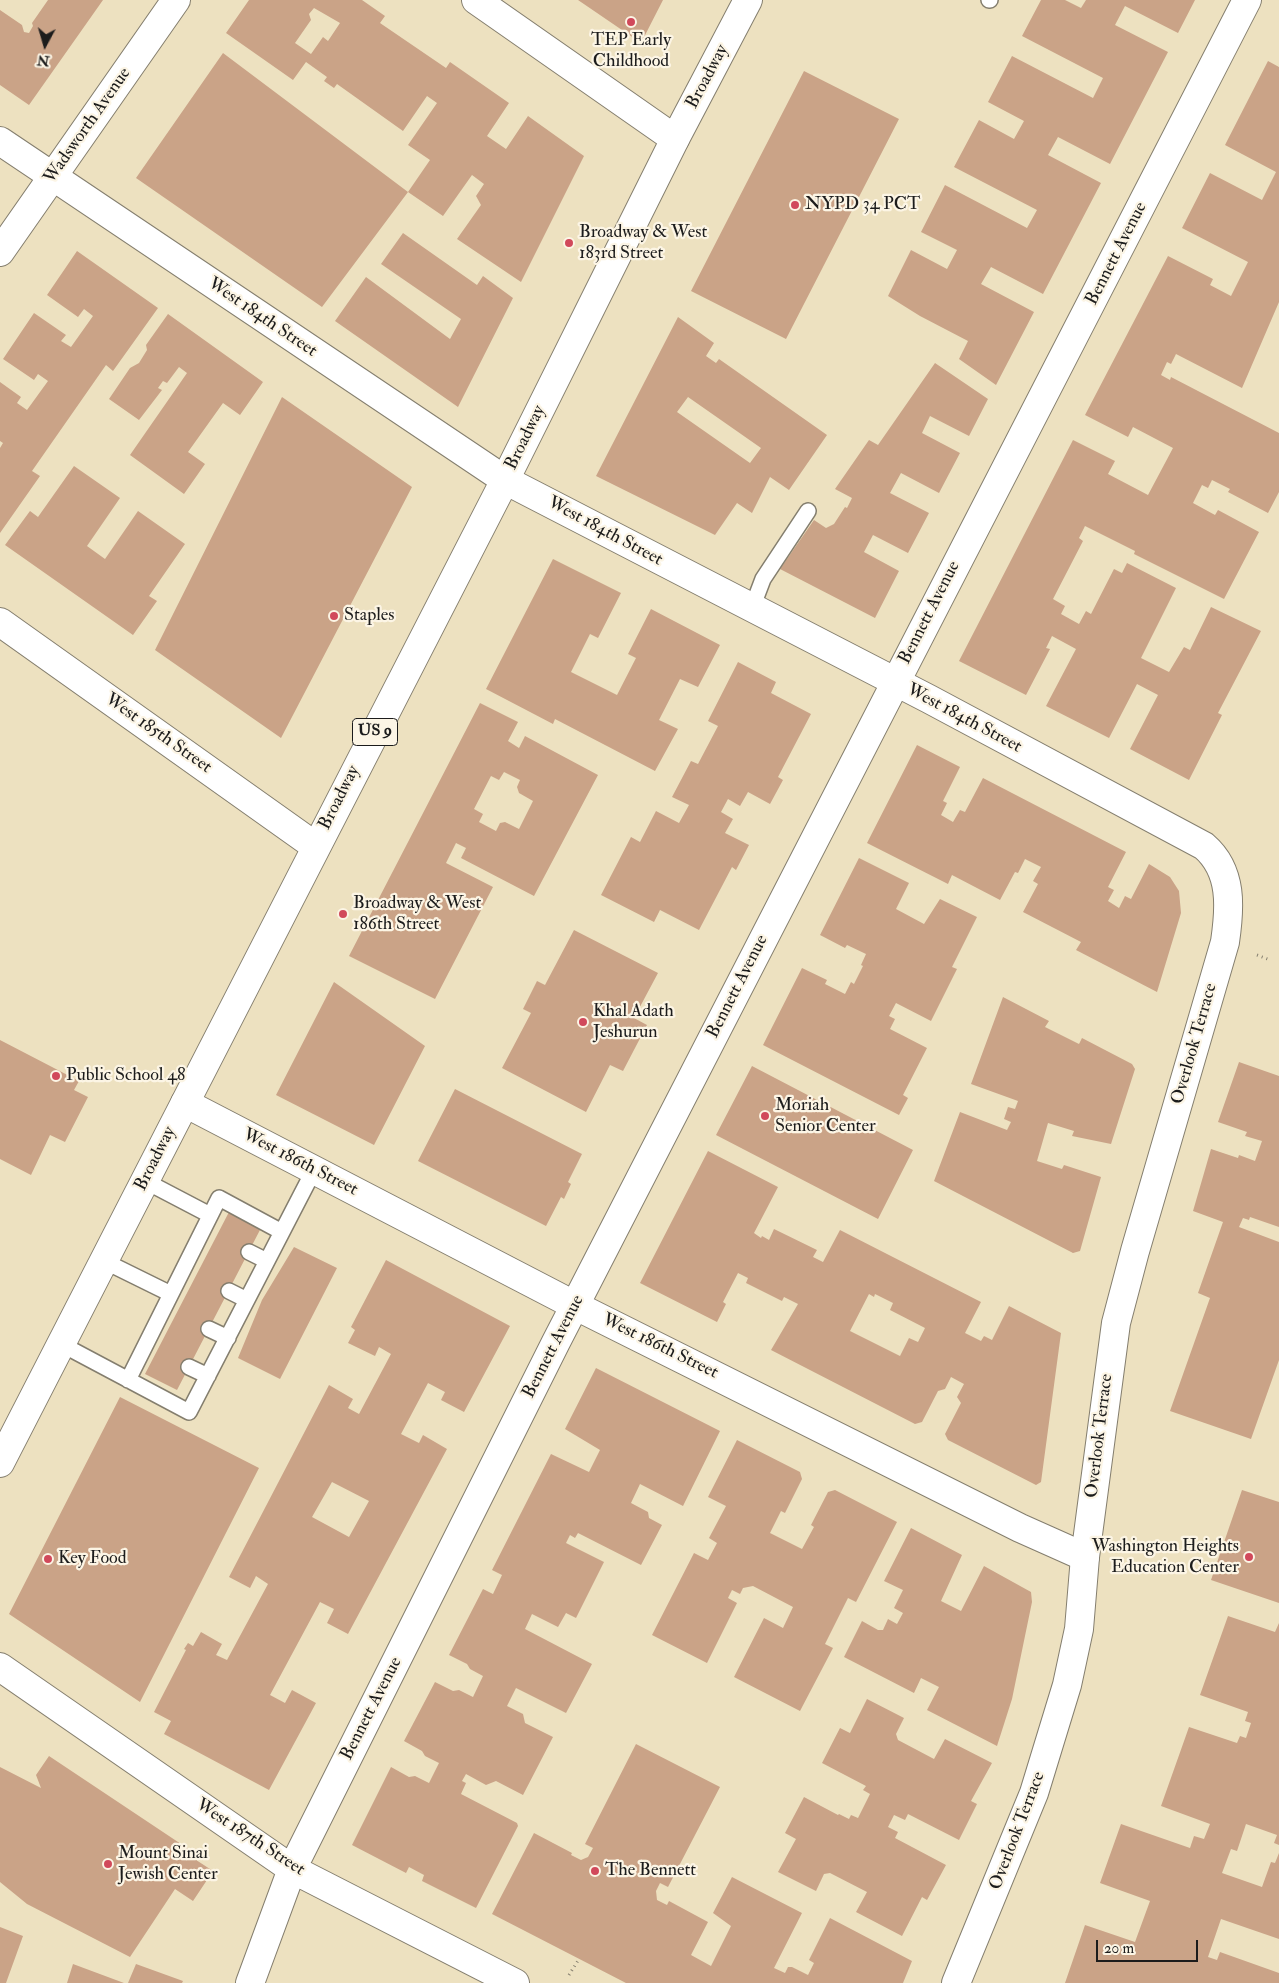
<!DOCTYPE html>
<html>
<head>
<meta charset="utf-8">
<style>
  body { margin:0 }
  #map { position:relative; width:1279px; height:1983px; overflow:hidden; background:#ede1c0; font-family:"IM FELL Double Pica",serif }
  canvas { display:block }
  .north { position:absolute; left:20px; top:20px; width:50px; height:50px; -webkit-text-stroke:4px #fcf5e5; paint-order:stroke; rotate:186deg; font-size:14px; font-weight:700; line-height:20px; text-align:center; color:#1c1c1c }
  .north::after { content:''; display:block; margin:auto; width:18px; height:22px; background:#1c1c1c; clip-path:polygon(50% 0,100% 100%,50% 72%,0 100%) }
  .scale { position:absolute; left:1096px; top:1940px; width:102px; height:22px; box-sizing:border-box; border:2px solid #1c1c1c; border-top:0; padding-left:6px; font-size:15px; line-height:18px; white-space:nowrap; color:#1c1c1c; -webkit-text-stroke:4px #fcf5e5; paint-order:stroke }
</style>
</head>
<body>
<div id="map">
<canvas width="1279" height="1983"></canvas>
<div class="north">N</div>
<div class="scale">20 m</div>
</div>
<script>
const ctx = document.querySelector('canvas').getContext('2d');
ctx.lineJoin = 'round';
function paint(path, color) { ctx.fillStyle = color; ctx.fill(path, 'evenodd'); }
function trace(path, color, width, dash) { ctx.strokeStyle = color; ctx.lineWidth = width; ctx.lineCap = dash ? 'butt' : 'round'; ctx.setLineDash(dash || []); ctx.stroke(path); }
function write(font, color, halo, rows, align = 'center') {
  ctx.font = font + ' "IM FELL Double Pica",serif'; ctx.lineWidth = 4.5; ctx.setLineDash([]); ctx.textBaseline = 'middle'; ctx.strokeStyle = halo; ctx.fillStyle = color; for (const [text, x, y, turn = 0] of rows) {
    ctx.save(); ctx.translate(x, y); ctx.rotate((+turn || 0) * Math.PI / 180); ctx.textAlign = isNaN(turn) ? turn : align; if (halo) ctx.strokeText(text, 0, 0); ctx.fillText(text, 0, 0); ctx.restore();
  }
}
paint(new Path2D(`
  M48 0H103L29 105 0 85V10L22 25 24 32 29 33 33 26 32 23Z
  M249 0H362L385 16 380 23 446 68 450 62 509 103 487 136 506 149 528 116 584 156 521 282 457 239 481 205 476 196 484 184 472 175 443 216 408 192 430 160 408 145 437 103 427 96 403 131 337 84 334 88 324 81 327 77 306 62 293 80 226 33ZM314 8 340 23 328 41 323 37 311 54 295 43 311 20 309 14Z
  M578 0H663L641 43Z
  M1041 0H1065L1081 8 1086 0H1195L1178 33 1125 6 1115 25 1168 52 1110 164 1058 137 1048 155 1101 183 1043 294 991 267 981 284 1034 312 996 385 959 359 968 341 920 316 888 296 911 250 947 269 957 250 921 232 945 185 1027 228 1037 210 954 167 979 120 1014 139 1024 121 988 102 1012 56 1093 98 1103 78 1022 36Z
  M223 53 408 192 322 307 136 178Z
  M1268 61 1279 67V302L1242 388 1176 354 1171 364 1167 362 1161 375 1170 380 1171 377 1279 433V492L1268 513 1228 492 1230 489 1212 480 1208 488 1202 485 1193 503 1215 515 1218 510 1259 532 1224 599 1134 554 1135 551 1085 526 1079 538 1083 541 1053 599 1065 606 1061 614 1079 624 1086 611 1091 614 1114 569 1122 573 1127 563 1176 588 1141 658 1169 672 1184 647 1190 650 1211 607 1261 631 1218 713 1222 715 1189 780 1130 749 1158 695 1137 684 1109 738 1046 706 1076 649 1052 636 1046 648 1050 649 1026 695 959 661 1073 440 1115 461 1108 474 1148 495 1173 448 1133 427 1128 437 1085 415 1168 256 1213 279 1210 285 1231 296 1248 262 1182 228 1210 173 1262 200 1276 172 1225 145Z
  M804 71 899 119 786 339 691 291Z
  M403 233 477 285 483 276 513 298 458 407 335 321 366 277 450 339 461 319 381 264Z
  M77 251 158 308 113 371 106 365 32 471 40 476 0 533V448L3 443 0 441V382L21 397 17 403 27 410 48 381 38 374 34 380 3 359 34 313 66 335 61 341 71 347 93 316 84 309 78 317 47 295Z
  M168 314 263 382 240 415 223 403 188 452 205 464 184 494 130 455 187 373 179 367 167 383 163 381 158 388 162 390 139 420 109 399 130 368 139 363 147 350 146 345Z
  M678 317 714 343 706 356 716 363 719 359 827 435 789 490 770 477 752 513 737 503 715 535 596 476ZM688 397 761 448 750 463 677 412Z
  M935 363 988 399 969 436 930 416 922 433 960 453 939 493 901 473 890 493 929 513 908 553 873 535 864 552 899 571 875 618 780 569 814 520 826 528 834 524 845 507 847 508 852 498 835 489 869 440 878 445Z
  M282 397 412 487 281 738 155 650Z
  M74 466 120 498 87 546 105 559 138 511 185 544 149 596 157 601 133 635 5 545 30 511 38 517Z
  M553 559 621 593 598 638 590 634 571 672 617 695 636 658 628 654 651 609 720 645 698 687 680 679 659 720 678 729 655 771 555 719 553 724 486 689Z
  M738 662 776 682 771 693 811 714 778 777 783 780 770 804 748 792 740 806 728 799 721 812 733 819 725 833 749 845 736 870 732 867 699 930 660 910 654 922 601 895 631 837 640 842 656 811 679 823 689 805 672 797 691 761 698 764 718 726 708 721Z
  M480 703 518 722 508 741 519 748 525 736 598 775 534 896 461 858 466 848 456 843 446 863 493 887 435 999 349 956ZM504 772 520 780 517 787 519 793 533 801 519 829 505 822 500 823 496 831 479 822 483 814 474 809 491 776 499 780Z
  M917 745 960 767 943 801 947 803 941 815 953 822 960 810 965 812 983 778 1126 852 1108 887 1114 890 1108 901 1119 908 1125 896 1131 899 1149 864 1170 877 1179 891 1181 913 1157 992 1076 950 1081 942 1023 912 1038 884 1033 881 1041 867 1025 859 1018 873 1015 872 1000 900 952 875 948 884 867 843Z
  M859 858 909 883 896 909 924 924 940 899 977 917 952 967 957 969 931 1021 896 1003 889 1016 895 1019 890 1029 927 1048 903 1095 908 1098 899 1115 763 1045 802 968 827 980 825 984 845 994 851 982 854 984 863 966 861 965 866 954 847 945 845 948 820 935Z
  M574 930 658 973 634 1018 647 1025 623 1071 610 1065 586 1112 502 1068 531 1013 523 1009 537 981 545 985Z
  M334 982 425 1046 374 1145 276 1095Z
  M1003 997 1049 1021 1045 1027 1079 1044 1082 1038 1132 1064 1135 1069 1111 1144 1072 1136 1074 1131 1048 1123 1037 1161 1062 1169 1064 1165 1101 1177 1080 1251 1073 1253 934 1181 960 1112 1007 1130 1011 1122 1004 1119 1008 1107 1015 1109 1018 1101 971 1084Z
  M0 1040 79 1081 74 1090 88 1097 65 1142 50 1135 31 1175 0 1159Z
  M1239 1062 1279 1076V1227L1250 1217 1249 1220 1243 1218 1239 1227 1279 1242V1360L1251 1439 1170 1411 1210 1298 1198 1293 1223 1222 1193 1211 1211 1149 1238 1158 1239 1155 1255 1161 1262 1141 1245 1136 1247 1132 1218 1122Z
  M752 1066 913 1150 878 1219 716 1135Z
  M455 1089 582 1154 568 1182 571 1184 564 1199 561 1197 546 1226 418 1161Z
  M708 1151 778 1187 754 1233 761 1238 762 1236 769 1240 774 1229 817 1250 813 1257 823 1262 840 1230 981 1302 965 1333 981 1341 984 1336 992 1340 1009 1306 1061 1333 1041 1482 1036 1485 948 1440 945 1434 961 1403 957 1397 964 1384 951 1377 945 1389 938 1391 922 1422 915 1424 771 1350 798 1304 784 1297 782 1301 746 1283 748 1278 738 1273 723 1302 726 1304 717 1322 640 1283ZM869 1294 874 1297 875 1294 893 1303 890 1310 925 1328 918 1342 909 1338 900 1356 850 1331Z
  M229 1212 261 1228 177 1390 145 1374Z
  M294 1247 337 1268 280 1379 238 1358 262 1300Z
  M386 1260 510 1326 464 1412 441 1400 445 1392 428 1383 401 1434 419 1443 423 1435 447 1449 348 1634 327 1623 334 1609 320 1602 270 1695 285 1703 292 1690 316 1703 269 1790 164 1734 171 1721 154 1712 186 1650 184 1649 188 1643 193 1646 201 1632 222 1644 216 1655 227 1660 268 1584 256 1576 250 1588 229 1577 329 1385 353 1399 348 1408 359 1414 391 1354 379 1347 375 1356 348 1343 355 1330 351 1327ZM332 1482 369 1501 349 1537 312 1517Z
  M596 1368 720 1431 683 1506 640 1484 631 1503 648 1512 649 1518 662 1525 641 1565 578 1533 575 1538 570 1535 566 1543 604 1562 576 1618 566 1613 558 1627 532 1614 525 1629 592 1664 566 1713 516 1688 507 1706 523 1714 525 1723 553 1737 523 1795 496 1781 486 1785 466 1774 462 1781 466 1783 461 1794 517 1823 518 1826 476 1908 422 1881 424 1875 409 1867 406 1873 352 1845 391 1767 409 1777 415 1776 429 1783 439 1763 425 1756 422 1751 404 1741 435 1682 453 1691 459 1690 473 1697 483 1676 470 1669 467 1664 449 1655 483 1589 493 1594 502 1575 492 1570 551 1454 589 1472 600 1450 565 1429Z
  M120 1397 259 1468 140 1702 9 1614Z
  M737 1440 800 1472 802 1479 785 1513 781 1511 770 1533 802 1549 814 1527 811 1525 828 1492 835 1490 897 1522 856 1602 848 1598 825 1644 833 1648 800 1711 734 1677 764 1618 783 1628 793 1607 753 1586 743 1588 740 1594 732 1590 728 1598 737 1603 707 1663 652 1635 694 1553 708 1560 717 1543 709 1538 726 1506 708 1497Z
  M1242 1490 1279 1502V1603L1211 1580Z
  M911 1528 962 1555 941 1601 961 1611 984 1566 1031 1592 1032 1602 1012 1699 997 1746 927 1710 939 1687 921 1678 914 1693 844 1657 862 1621 878 1630H883L888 1619 897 1624 903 1613 894 1608 903 1590 884 1581Z
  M1228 1616 1275 1632 1279 1623V1845L1274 1843 1277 1835 1246 1824 1237 1851 1231 1849 1222 1873 1262 1887 1271 1862 1275 1863 1279 1853V1939L1221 1919 1208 1957 1217 1960 1220 1952 1279 1973V1983H1065L1085 1925 1135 1942 1150 1901 1100 1883 1121 1824 1190 1848 1194 1836 1204 1839 1210 1824 1161 1806 1189 1727 1237 1743 1240 1736 1246 1738 1251 1723 1245 1721 1248 1712 1200 1695Z
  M867 1699 904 1718 896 1734 898 1740 934 1759 945 1739 992 1763 971 1801 977 1804 959 1840 908 1814 905 1820 894 1815 888 1827 898 1832 895 1838 946 1865 927 1900 922 1897 902 1936 856 1912 867 1892 830 1873 824 1874 816 1891 778 1872 796 1839 785 1833 804 1797 838 1815 839 1814 849 1819 851 1815 858 1818 870 1794 863 1790 866 1786 822 1763 840 1728 850 1733Z
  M636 1744 720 1787 668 1887 660 1883 656 1891 657 1900 667 1905 669 1901 708 1922 691 1955 711 1966 731 1926 713 1913 732 1877 802 1913 774 1968 785 1973 788 1967H792L808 1975 814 1963 809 1960 830 1918 912 1961 903 1983H626L492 1914 534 1833 572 1853 571 1855 581 1860 588 1857 593 1848 585 1844Z
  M49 1756 193 1852 190 1856 213 1871 193 1901 175 1889 130 1957 27 1904 0 1882V1767L41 1788 36 1775Z
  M0 1927 23 1936 6 1983H0Z
  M73 1964 124 1983H67Z
  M136 1964 183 1981 182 1983H128Z`), '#caa387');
const service = new Path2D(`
  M989 0H990
  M752 608 763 579 808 511
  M145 1181 210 1215
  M249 1252 267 1261
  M104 1261 171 1294
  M229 1291 247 1300
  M209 1329 228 1338
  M61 1344 189 1412 314 1170
  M189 1367 208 1376
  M128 1380 219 1198 282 1232`);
const minor = new Path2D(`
  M476 0 675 139
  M0 141 505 480
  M0 622 315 846
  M185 1103 574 1305 1020 1528 1085 1557
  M0 1667 292 1869 515 1983
  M250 1983 292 1869 556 1342 1247 0`);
const tertiary = new Path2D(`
  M0 252 176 0
  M505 480 929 699 1204 846C1233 871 1230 908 1225 942L1135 1251 1116 1323 1085 1557 1079 1629 1067 1685 1034 1793 956 1983`);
const primary = new Path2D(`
  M0 1463 505 480 675 139 748 0`);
trace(service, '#847e6e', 18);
trace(minor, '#847e6e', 30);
trace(tertiary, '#847e6e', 30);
trace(primary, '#847e6e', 30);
trace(new Path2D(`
  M1257 955 1270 960
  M569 1975 579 1959`), '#847e6e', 3, [1, 4]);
trace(service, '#fff', 15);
trace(minor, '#fff', 28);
trace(tertiary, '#fff', 28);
trace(primary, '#fff', 28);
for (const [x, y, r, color] of [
  [631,22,5,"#d1495b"],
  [795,205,5,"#d1495b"],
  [569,243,5,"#d1495b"],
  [334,616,5,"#d1495b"],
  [343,914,5,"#d1495b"],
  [583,1022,5,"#d1495b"],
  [56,1076,5,"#d1495b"],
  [765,1116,5,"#d1495b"],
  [1249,1557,5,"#d1495b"],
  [48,1559,5,"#d1495b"],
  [108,1864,5,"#d1495b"],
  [595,1871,5,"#d1495b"]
]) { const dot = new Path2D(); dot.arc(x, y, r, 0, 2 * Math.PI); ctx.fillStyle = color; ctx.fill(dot); trace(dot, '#fcf5e5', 2); }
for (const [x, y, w] of [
  [375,732,45]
]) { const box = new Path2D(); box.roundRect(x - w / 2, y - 13.5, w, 27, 4); ctx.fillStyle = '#fcf5e5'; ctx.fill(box); trace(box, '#1c1c1c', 1); }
write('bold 16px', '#1c1c1c', null, [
  ["US 9",375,732]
]);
write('18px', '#1c1c1c', '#fcf5e5', [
  ["TEP Early",631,41,"center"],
  ["Childhood",631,62,"center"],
  ["NYPD 34 PCT",805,205],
  ["Broadway & West",579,233],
  ["183rd Street",579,254],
  ["Staples",344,616],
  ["Broadway & West",353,904],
  ["186th Street",353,925],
  ["Khal Adath",593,1012],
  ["Jeshurun",593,1033],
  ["Public School 48",66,1076],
  ["Moriah",775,1106],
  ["Senior Center",775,1127],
  ["Washington Heights",1239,1547,"right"],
  ["Education Center",1239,1568,"right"],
  ["Key Food",58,1559],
  ["Mount Sinai",118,1854],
  ["Jewish Center",118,1875],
  ["The Bennett",605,1871]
], 'left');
write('18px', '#1c1c1c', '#fcf5e5', [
  ["Broadway",708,77,-62],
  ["Wadsworth Avenue",88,126,-55],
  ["Bennett Avenue",1117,254,-63],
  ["West 184th Street",262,318,34],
  ["Broadway",526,438,-64],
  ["West 184th Street",605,532,28],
  ["Bennett Avenue",930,613,-63],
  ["West 184th Street",964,719,28],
  ["West 185th Street",158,734,35],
  ["Broadway",340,798,-63],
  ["Bennett Avenue",738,987,-63],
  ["Overlook Terrace",1195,1044,-74],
  ["Broadway",156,1159,-63],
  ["West 186th Street",300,1163,27],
  ["Bennett Avenue",554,1347,-63],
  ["West 186th Street",660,1347,26],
  ["Overlook Terrace",1100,1436,-83],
  ["Bennett Avenue",372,1709,-63],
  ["Overlook Terrace",1018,1831,-69],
  ["West 187th Street",250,1838,33]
]);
</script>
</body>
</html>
